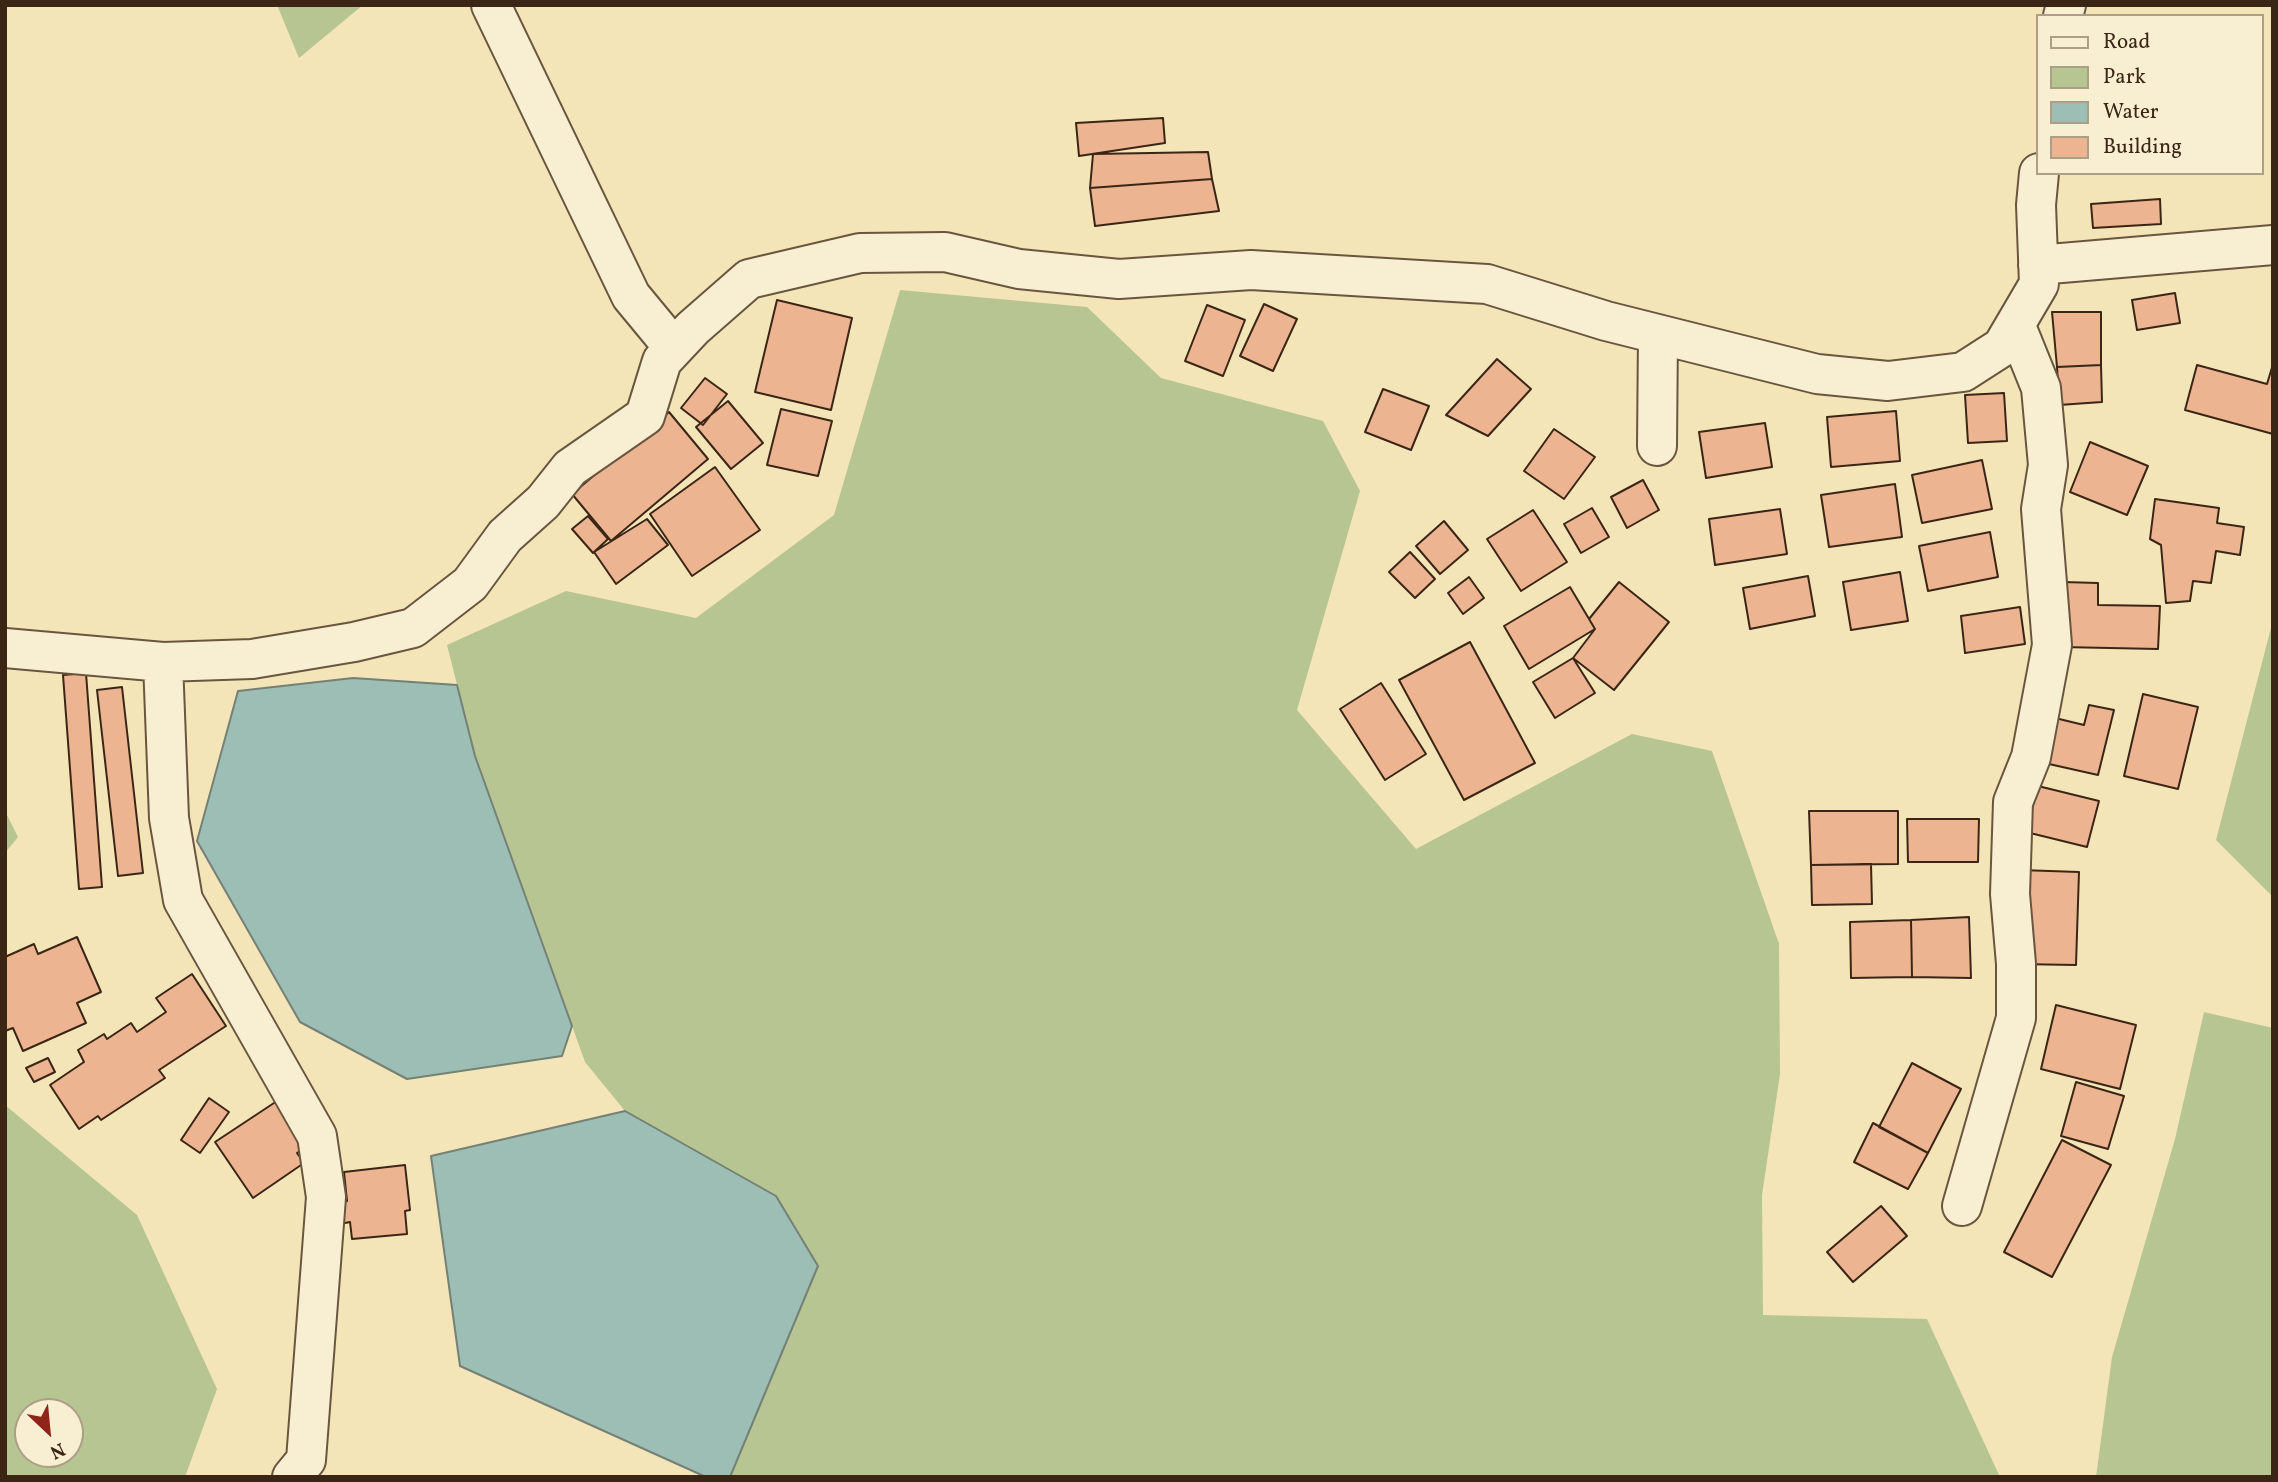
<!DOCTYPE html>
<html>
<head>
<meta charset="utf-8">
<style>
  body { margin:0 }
  #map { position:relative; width:2278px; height:1482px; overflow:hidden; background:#f4e5b9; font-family:Vollkorn,serif }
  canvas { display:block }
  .frame { position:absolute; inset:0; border:7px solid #3b2616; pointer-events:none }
  .legend { position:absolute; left:2036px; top:14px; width:228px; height:161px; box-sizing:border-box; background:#f8eed2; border:2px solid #ac9e87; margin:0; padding:9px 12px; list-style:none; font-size:21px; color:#3b2616 }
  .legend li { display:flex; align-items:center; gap:14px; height:35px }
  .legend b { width:35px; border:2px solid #ac9e87 }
  .north { position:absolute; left:14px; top:1398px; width:70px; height:70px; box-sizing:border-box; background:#f8eed2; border:2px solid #ac9e87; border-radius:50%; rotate:154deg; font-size:19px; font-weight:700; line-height:28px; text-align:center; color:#3b2616 }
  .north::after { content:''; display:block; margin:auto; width:24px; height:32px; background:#8f2418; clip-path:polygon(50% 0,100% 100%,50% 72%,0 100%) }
</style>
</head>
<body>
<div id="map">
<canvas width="2278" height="1482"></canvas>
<div class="frame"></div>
<ul class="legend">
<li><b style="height:9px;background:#f8eed2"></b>Road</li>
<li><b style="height:19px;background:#b7c592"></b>Park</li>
<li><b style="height:19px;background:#9cbeb4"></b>Water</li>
<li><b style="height:19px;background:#ecb490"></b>Building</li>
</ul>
<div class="north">N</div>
</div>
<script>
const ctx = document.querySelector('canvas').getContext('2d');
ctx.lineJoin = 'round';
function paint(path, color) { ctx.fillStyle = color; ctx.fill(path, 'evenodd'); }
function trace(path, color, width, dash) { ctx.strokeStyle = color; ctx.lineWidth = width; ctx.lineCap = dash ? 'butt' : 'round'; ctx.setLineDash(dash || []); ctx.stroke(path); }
paint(new Path2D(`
  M277 5H363L299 58Z
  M900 290 1087 307 1161 378 1323 421 1360 491 1297 710 1416 849 1632 734 1712 751 1779 944 1780 1074 1762 1195 1763 1315 1927 1319 2000 1477H730L818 1266 776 1196 625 1111 585 1062 475 756 447 645 566 591 696 618 834 515Z
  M2273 620V897L2216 840Z
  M5 811 18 837 5 853Z
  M2204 1012 2273 1028V1477H2096L2112 1357 2175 1139Z
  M5 1105 137 1215 217 1389 185 1477H5ZM70 1412V1454H28V1412Z`), '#b7c592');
const water = new Path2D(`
  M353 678 457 685 475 756 572 1026 562 1056 407 1079 300 1022 197 841 238 691Z
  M625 1111 776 1196 818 1266 730 1477H706L460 1366 431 1156Z`);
paint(water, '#9cbeb4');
trace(water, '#758175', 2);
const building = new Path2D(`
  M1163 118 1165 143 1079 156 1076 123Z
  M1208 152 1212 179 1090 188 1093 154Z
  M1212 179 1219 211 1095 226 1090 188Z
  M2160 199 2161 224 2093 228 2091 204Z
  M2175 293 2180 323 2137 330 2132 300Z
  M777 300 852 318 831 410 755 392Z
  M1264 304 1297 319 1273 371 1240 356Z
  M1207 305 1245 320 1223 376 1185 361Z
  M2052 312H2101V365L2057 367Z
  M1497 359 1531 389 1488 436 1446 415Z
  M2273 364V434L2185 410 2197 365 2267 384Z
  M2101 365 2102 402 2059 405 2057 367Z
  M705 378 727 394 703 425 681 408Z
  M1383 389 1429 406 1411 450 1365 432Z
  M2004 393 2007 441 1968 443 1965 395Z
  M728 401 763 443 731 469 696 427Z
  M781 409 832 421 818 476 767 465Z
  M1896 411 1900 461 1831 467 1827 417Z
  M669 412 708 459 611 541 572 494Z
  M1765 423 1772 467 1706 478 1699 432Z
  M1554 429 1595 457 1564 499 1524 471Z
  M2090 442 2148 466 2127 515 2070 492Z
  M1982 460 1992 509 1922 523 1912 475Z
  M715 467 760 530 692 576 650 514Z
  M1643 480 1659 510 1627 528 1611 497Z
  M1895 484 1902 537 1829 547 1821 495Z
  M2155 499 2219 508 2217 523 2244 527 2240 555 2216 551 2211 583 2193 581 2190 601 2166 603 2161 545 2150 539Z
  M1592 508 1609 537 1581 553 1564 524Z
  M1780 509 1787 554 1715 565 1709 519Z
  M1533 510 1567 562 1521 591 1487 539Z
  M588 516 608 539 593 553 572 529Z
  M647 519 668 545 616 584 594 552Z
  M1444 521 1468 550 1440 574 1416 546Z
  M1990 532 1998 577 1928 591 1919 546Z
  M1410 552 1435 579 1415 598 1389 572Z
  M1900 572 1908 621 1851 630 1843 582Z
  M1808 576 1815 616 1750 629 1743 588Z
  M1469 577 1484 598 1463 614 1448 593Z
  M1619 582 1669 622 1614 690 1573 658 1595 629 1589 619Z
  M2063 582 2098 583V605L2160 606 2158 649 2061 647Z
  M1570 587 1595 629 1529 669 1504 626Z
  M2020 607 2025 644 1965 653 1961 616Z
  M1470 642 1535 763 1464 800 1399 680Z
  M1573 658 1595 693 1555 718 1533 682Z
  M86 673 102 887 79 889 63 675Z
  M1381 683 1426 754 1385 780 1340 709Z
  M122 687 143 873 118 876 97 690Z
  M2143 694 2198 707 2178 789 2124 776Z
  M2089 705 2114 710 2098 775 2040 762 2051 717 2084 725Z
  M2038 786 2099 801 2087 847 2026 832Z
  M1809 811H1898V864L1811 865Z
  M1907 819H1979L1978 862H1908Z
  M1871 864 1872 904 1812 905 1811 865Z
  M2020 870 2079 872 2076 965 2016 964Z
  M1969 917 1971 978 1912 977 1911 920Z
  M1911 920 1912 977 1851 978 1850 922Z
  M77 937 101 992 77 1003 86 1023 23 1051 13 1028 5 1031V957L34 944 38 954Z
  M192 974 226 1026 159 1070 165 1078 101 1120 98 1116 79 1129 50 1085 84 1062 78 1050 104 1034 107 1039 131 1023 137 1032 166 1012 156 998Z
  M2056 1005 2136 1025 2120 1089 2041 1069Z
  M48 1058 55 1072 34 1082 26 1068Z
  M1912 1063 1961 1089 1928 1153 1879 1127Z
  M2076 1082 2124 1096 2108 1149 2061 1136Z
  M209 1098 229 1112 200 1153 181 1140Z
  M277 1101 307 1146 297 1153 304 1163 253 1198 215 1142Z
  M1873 1123 1928 1153 1908 1189 1854 1162Z
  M2062 1140 2111 1165 2052 1277 2004 1252Z
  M405 1165 410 1210 405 1211 407 1234 352 1239 350 1222 340 1224 338 1205 347 1201 344 1172Z
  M1881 1206 1907 1236 1853 1282 1827 1252Z`);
paint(building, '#ecb490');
trace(building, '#3b2616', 2);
const minor = new Path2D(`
  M491 5 631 296 674 348
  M2063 16 2066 5
  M2038 265 2273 245
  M1657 446 1658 334
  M5 648 163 662 252 659 354 642 413 628 470 584 505 536 543 502 570 468 645 416 662 361 693 328 749 279 860 253 945 252 1019 269 1119 279 1251 270 1487 284 1606 321 1817 374 1888 381 1963 372 2002 347 2039 284 2036 205 2039 173
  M163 662 169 818 183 900 317 1136 326 1197 306 1460 292 1477
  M1962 1206 2016 1018V964L2010 894 2013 802 2031 757 2052 645 2041 509 2048 465 2041 388 2016 326`);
trace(minor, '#69563f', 42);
trace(minor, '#f8eed2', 38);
</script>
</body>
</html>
